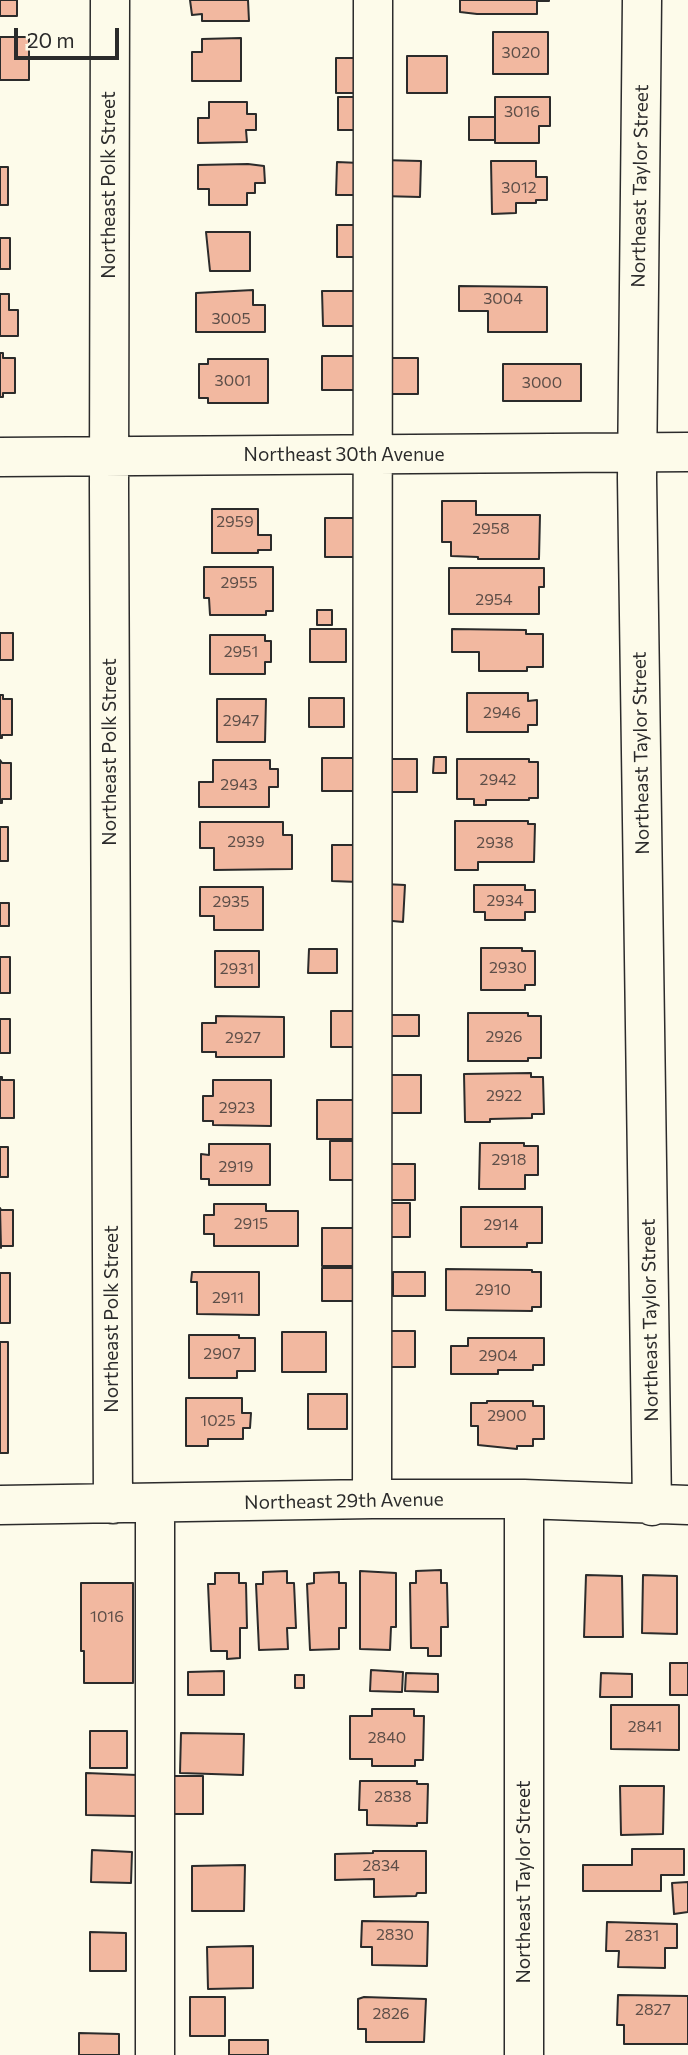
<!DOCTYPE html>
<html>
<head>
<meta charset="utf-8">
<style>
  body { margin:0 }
  #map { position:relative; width:688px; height:2055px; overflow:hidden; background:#fdfbea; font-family:Commissioner,sans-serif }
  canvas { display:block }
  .scale { position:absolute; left:14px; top:28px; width:105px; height:32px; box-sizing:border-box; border:4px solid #2b2b2b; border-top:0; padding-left:9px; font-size:21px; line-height:24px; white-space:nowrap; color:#2b2b2b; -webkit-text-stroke:5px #fdfbea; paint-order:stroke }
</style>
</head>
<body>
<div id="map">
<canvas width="688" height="2055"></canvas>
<div class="scale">20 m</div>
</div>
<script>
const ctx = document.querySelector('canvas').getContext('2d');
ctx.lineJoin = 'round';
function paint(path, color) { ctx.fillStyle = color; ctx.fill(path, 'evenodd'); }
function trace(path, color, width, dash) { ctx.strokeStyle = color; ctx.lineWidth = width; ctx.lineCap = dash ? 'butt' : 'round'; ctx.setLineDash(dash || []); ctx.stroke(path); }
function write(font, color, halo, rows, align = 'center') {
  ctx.font = font + ' Commissioner,sans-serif'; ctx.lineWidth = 5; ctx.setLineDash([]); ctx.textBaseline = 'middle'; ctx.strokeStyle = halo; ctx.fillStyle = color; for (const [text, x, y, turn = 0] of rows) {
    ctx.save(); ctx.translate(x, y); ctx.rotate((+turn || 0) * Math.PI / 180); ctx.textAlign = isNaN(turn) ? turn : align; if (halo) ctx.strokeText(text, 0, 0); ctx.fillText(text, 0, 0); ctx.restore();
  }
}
const building = new Path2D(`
  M0 0H17V16H0Z
  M190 0H248L249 21H202V14L192 15Z
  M460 0H549V1H537V14H477L460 12Z
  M493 32H548V74H493Z
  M0 37H29V80H0Z
  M241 38V81H192V52H202V39Z
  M407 56H447V93H407Z
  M336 58H359V93H336Z
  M338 97H360V130H338Z
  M495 97H550V126H539V143H495Z
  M209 102H247V114H256V130H246L247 142 198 143V118H209Z
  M469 117H495V140H469Z
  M381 160 421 161 420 197 381 196Z
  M491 161H536V177H547V200H536V203H516V213L492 214Z
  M337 162 360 163V195H336Z
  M248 164 264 166 265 183H255V193H247V205H209V189H198V165Z
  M0 167H8V205H0Z
  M337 225H358V257H337Z
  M206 232H250V271H210Z
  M0 238H10V269H0Z
  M459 286 547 287V332H488V311H459Z
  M253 290V305H265V332H196V293Z
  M322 291H360V326H323Z
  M0 294H9V310H18V336H0Z
  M0 353H3V358H15V393H3V397H0Z
  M322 356H356V390H322Z
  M383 358H418V394H383Z
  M208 359H268V403H208V398H199V364H208Z
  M503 364H581V401H503Z
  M442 501H476V515H540L539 559H478V557L451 556V542H442Z
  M212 509H258V535H271V550H258V553H212Z
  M325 518H358V557H325Z
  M204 567H273V611H266V615H210L209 598H204Z
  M449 568H544V587H539V614H449Z
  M317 610H332V625H317Z
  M310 629H346V662H310Z
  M452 629 526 630V634H543V667H527V671H479V652H452Z
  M0 633H13V660H0Z
  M210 635H265V641H271V662H265V674H210Z
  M467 693H528V701L537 700V725H528V732H467Z
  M0 695H3V699H12V735H2V738H0Z
  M309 698H344V727H309Z
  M217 699H266L265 742H217Z
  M434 757H446V773H433Z
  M322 758H357V791H322Z
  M385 759H417V792H384Z
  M457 759H529V762H538V798H529V800H486V805H474V799H457Z
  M0 760 2 763H11V799H2V803H0Z
  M213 760H270V769H278V787H269V807H199V782H213Z
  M455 821H528V824H535L534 862H478V870H455Z
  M200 822H283V835H292V869L214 870V848H200Z
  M0 827H8V861H0Z
  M332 845H359L358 882 332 881Z
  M384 884 405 885 403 922 382 920Z
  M474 885H525V890H535V912H525V920H485V912H474Z
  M200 887H263V930H214V916H200Z
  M0 903H9V926H0Z
  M481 948H522V951H535V985H525V990H481Z
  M309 949H337V973H308Z
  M215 951H259V987H215Z
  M0 957H10V993H0Z
  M331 1011H359V1047H331Z
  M468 1013H528V1016H541V1058H528V1061H468Z
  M386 1015H419V1036H386Z
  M216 1016 284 1017V1057H216V1052H202V1023H216Z
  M0 1019H10V1053H0Z
  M531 1073V1077H543L544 1114H532V1118L490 1119V1122H465L464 1074Z
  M382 1075H421V1113H382Z
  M0 1077H2V1080H14V1118H0Z
  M213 1080H271V1126L213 1125V1121H203V1096H213Z
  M317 1100H358V1139H317Z
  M330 1141H358V1180H330Z
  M480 1143H524V1146H538V1175H525V1189H479Z
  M209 1144H270V1185H209V1179H201V1154L209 1155Z
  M0 1147H8V1177H0Z
  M382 1164H415V1200H382Z
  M383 1203H410V1237H383Z
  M214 1204H266V1211H298V1246H214V1234H204V1215H214Z
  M461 1207H542V1243H527V1247H461Z
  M0 1208 1 1210H13V1246H1V1248Z
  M322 1228H358V1266H322Z
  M322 1268H355V1301H322Z
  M446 1269 532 1270V1272H541V1307H532V1311L446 1310Z
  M192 1272H259V1315L197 1314V1282H191Z
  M393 1272H425V1296H393Z
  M0 1273H10V1323H0Z
  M384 1331H415V1367H384Z
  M282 1332H326V1372H282Z
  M189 1335H239V1338H255V1371H237V1378H189Z
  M468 1338H544V1365H533V1370H498V1374H451V1346H468Z
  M0 1342H8V1453H0Z
  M308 1394H347V1429H308Z
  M186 1398H242V1413H251L250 1428H243V1439H208V1446H186Z
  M487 1401H533V1406H544V1439H533V1446H517V1449L478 1445V1426H471V1403H487Z
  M441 1570V1583H447L448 1627H441V1656H428V1648H411L410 1583H416V1571Z
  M287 1571V1583H294L296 1628H287L288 1649 259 1650 256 1584H263V1572Z
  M360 1571 396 1573V1627H391L390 1650 360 1649Z
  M339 1572V1583H346V1628H339V1649L310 1650 307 1584 314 1583V1573Z
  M215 1573H239V1583H246L247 1628H240V1658L227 1659V1651H211L208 1584H215Z
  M586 1575 622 1576 623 1637H584Z
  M643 1575 677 1576V1634L642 1633Z
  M81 1583H133V1683H84V1651H81Z
  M670 1663H688V1695H670Z
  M371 1670 403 1672 402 1692 370 1691Z
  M224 1671V1695H188V1672Z
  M406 1673 438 1674V1692L405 1691Z
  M601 1673 632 1674V1697H600Z
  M295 1675H304V1688H295Z
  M611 1705H679V1750L611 1749Z
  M372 1709H414V1716H424L423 1760H415V1766H372V1759H350V1716H372Z
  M90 1731H127V1768H90Z
  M181 1733 244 1734 243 1775 180 1773Z
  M86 1773 137 1775 136 1816 86 1815Z
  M163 1776H203V1814H163Z
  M360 1781H417V1784H428L427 1823H417V1826L367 1825V1810H359Z
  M620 1786H664L663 1834 621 1835Z
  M632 1849H684V1875H661V1891H583V1865H632Z
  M92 1850 132 1852 131 1883 91 1882Z
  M373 1851H426V1893H417L416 1896 374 1897V1879L335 1880V1854L373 1853Z
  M245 1865 244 1911H192V1866Z
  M688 1882V1912L674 1914 672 1883Z
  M362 1921 428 1922 427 1966 372 1965V1947H361Z
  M607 1922 677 1924V1948H665V1968L618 1967 619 1951H606Z
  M90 1932 126 1933V1971H90Z
  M253 1946V1988L208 1989 207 1947Z
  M618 1995 688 1996V2044H624V2025H617Z
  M190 1997H225V2036H190Z
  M364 1997 426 1999 424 2042H366V2029H358V1999Z
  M79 2033 119 2034V2055H79Z
  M229 2040H268V2055H229Z`);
paint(building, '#f2b8a0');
trace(building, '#2b2b2b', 2);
const minor = new Path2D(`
  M110 0 109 486 113 1504
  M642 0 637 478 652 1506
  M0 457 688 452
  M372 1499 373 0
  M524 1499V2055
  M0 1505 372 1499H524L688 1505
  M155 2055V1503`);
trace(minor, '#2b2b2b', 41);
trace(minor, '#fdfbea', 38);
write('16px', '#5d4e48', null, [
  ["3020",521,53],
  ["3016",522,112],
  ["3012",519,188],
  ["3004",503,299],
  ["3005",231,319],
  ["3001",233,381],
  ["3000",542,383],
  ["2959",235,522],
  ["2958",491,529],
  ["2955",239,583],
  ["2954",494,600],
  ["2951",241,652],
  ["2946",502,713],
  ["2947",241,721],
  ["2942",498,780],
  ["2943",239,785],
  ["2939",246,842],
  ["2938",495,843],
  ["2934",505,901],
  ["2935",231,902],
  ["2930",508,968],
  ["2931",237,969],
  ["2926",504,1037],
  ["2927",243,1038],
  ["2922",504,1096],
  ["2923",237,1108],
  ["2918",509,1160],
  ["2919",236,1167],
  ["2915",251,1224],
  ["2914",501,1225],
  ["2910",493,1290],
  ["2911",228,1298],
  ["2907",222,1354],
  ["2904",498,1356],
  ["2900",507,1416],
  ["1025",218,1421],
  ["1016",107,1617],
  ["2841",645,1727],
  ["2840",387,1738],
  ["2838",393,1797],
  ["2834",381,1866],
  ["2830",395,1935],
  ["2831",642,1936],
  ["2827",653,2010],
  ["2826",391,2014]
]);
write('19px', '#2b2b2b', '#fdfbea', [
  ["Northeast Polk Street",109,185,-90],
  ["Northeast Taylor Street",640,186,-89],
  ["Northeast 30th Avenue",344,455],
  ["Northeast Polk Street",110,752,-90],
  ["Northeast Taylor Street",641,753,-91],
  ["Northeast Polk Street",112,1319,-90],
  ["Northeast Taylor Street",650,1320,-91],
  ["Northeast 29th Avenue",344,1501,-1],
  ["Northeast Taylor Street",524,1882,-90]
]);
</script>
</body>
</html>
